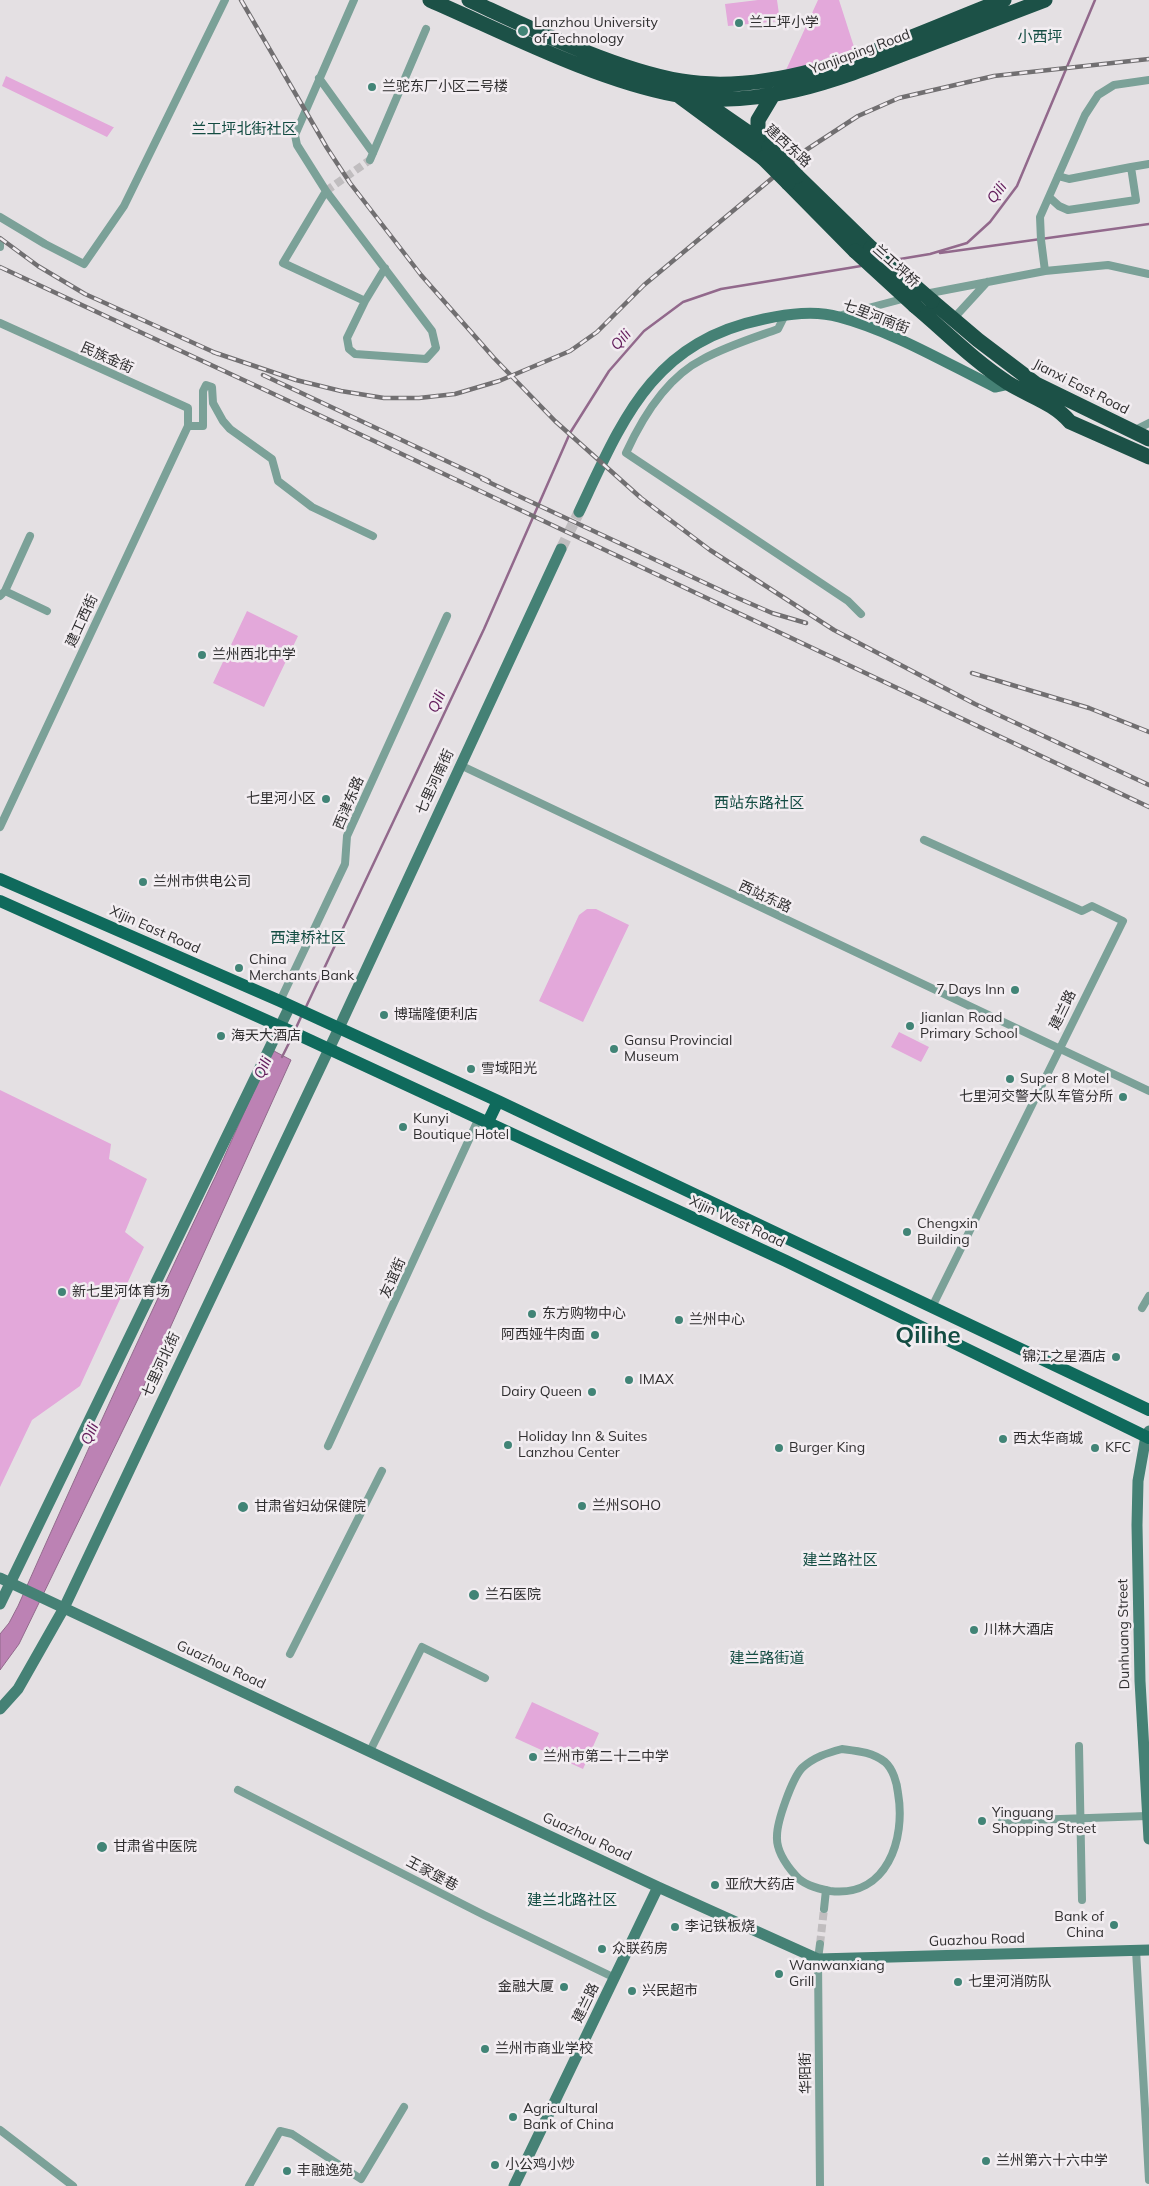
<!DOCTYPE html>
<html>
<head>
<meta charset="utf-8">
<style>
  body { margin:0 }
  canvas { display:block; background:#e4e0e3 }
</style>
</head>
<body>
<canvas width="1149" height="2186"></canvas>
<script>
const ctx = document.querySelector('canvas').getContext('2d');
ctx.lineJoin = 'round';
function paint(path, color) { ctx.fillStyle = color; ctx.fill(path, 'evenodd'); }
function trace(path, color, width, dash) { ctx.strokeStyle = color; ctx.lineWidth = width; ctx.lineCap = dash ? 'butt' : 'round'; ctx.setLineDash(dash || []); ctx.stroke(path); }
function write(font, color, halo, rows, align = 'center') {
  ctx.font = font + ' Mulish,"Noto Sans SC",sans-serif'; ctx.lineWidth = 5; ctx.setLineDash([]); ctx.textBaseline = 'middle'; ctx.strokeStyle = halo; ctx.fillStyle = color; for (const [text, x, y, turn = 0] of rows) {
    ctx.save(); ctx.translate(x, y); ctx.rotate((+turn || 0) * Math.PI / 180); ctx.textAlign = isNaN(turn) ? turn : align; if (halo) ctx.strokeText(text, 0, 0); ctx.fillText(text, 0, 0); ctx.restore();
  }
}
paint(new Path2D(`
  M758 0H777L780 21 728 26 725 4Z
  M818 0H839L855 50 826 63 786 70Z
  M6 76 113 127H114L107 137 2 86Z
  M247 611 298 636 264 707 213 683Z
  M587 909H596L629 925 583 1022 539 1001 579 915Z
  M899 1032 929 1047 921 1062 891 1047Z
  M0 1090 111 1144 109 1159 147 1179 125 1232 144 1247 80 1386 32 1420 0 1487Z
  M532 1702 599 1733 583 1769 515 1738Z`), '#e3a8da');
const water = new Path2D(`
  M274 1051 291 1060 138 1399 19 1644 0 1670V1634L9 1623 18 1606C79 1468 142 1331 207 1194 230 1147 249 1097 274 1051Z`);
paint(water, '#bc82b4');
trace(water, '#92698c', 1);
trace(new Path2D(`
  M940 253 1149 224
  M894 260 930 254 967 243 990 222 1017 186 1095 0
  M305 1009 484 629 570 433 609 371 644 331 683 302 721 289 861 266
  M295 1030 301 1017
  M282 1057 292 1037`), '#92698c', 2.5);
trace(new Path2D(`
  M326 191 370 160
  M820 1944 824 1909`), '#c0bdbf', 8, [8, 4]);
trace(new Path2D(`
  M561 549 579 512`), '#c0bdbf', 11, [11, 5.5]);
trace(new Path2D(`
  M319 78 373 153
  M370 160 426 29
  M1058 176 1069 179 1131 167
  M326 191 432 331 436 348 426 359 355 354 349 349 347 338 365 301 283 263 326 191 297 145 295 135 354 0
  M1049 197 1059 206 1068 210 1136 200 1131 167 1149 164
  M0 217 45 244 84 264 124 206 225 0
  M0 243V247
  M1045 271 1041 240 1040 217 1085 115 1098 95 1114 85 1149 80
  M925 294 1045 271 1108 265 1149 274
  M365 301 385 268
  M785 315 778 329C753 338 727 346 703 359 667 377 642 418 626 453L848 601 861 614
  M838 316 906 298
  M954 318 987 282
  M0 323 188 408V426L0 827
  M188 426H203V391L206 385 212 387 213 403 223 421 230 429 272 459 278 481 312 507 373 536
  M1133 431 1149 423
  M5 591 47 611
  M0 596 5 591 30 536
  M460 765 1149 1091
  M924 840 1082 911 1092 906 1123 921 932 1307
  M280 1001 345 864 347 836 447 616
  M1142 1308 1149 1296
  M328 1446 478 1120
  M290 1654 382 1471
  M1079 1746 1082 1900
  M842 1749C858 1751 872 1752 885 1762 893 1769 897 1783 898 1793 906 1839 887 1898 830 1891 819 1889 804 1885 796 1876 787 1866 776 1850 777 1836 777 1821 792 1779 802 1768 814 1757 827 1753 842 1749Z
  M370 1751 422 1647 485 1678
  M238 1790 484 1915 615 1978
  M1002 1821 1147 1816
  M824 1909 826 1890
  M820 1944 818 1959 820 2186
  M1136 1950 1149 2180
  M0 2130 73 2186
  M249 2186 280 2131 292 2134 361 2179 404 2107`), '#7ba198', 8);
trace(new Path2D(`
  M579 512C623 419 652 342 764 319 788 314 815 310 839 317 892 331 946 363 995 387L1009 384
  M1149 1431 1146 1436 1138 1481 1137 1525 1140 1681 1149 1839
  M0 1578 658 1887 818 1959 1149 1950
  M0 1604 290 1006
  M0 1709 18 1689 64 1608 339 1028 561 549
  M514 2186 658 1887`), '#458175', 11);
trace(new Path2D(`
  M0 879 280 1001 498 1101 1149 1410
  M0 901 288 1030 786 1261 1149 1438
  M487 1124 498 1101`), '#0f6a5c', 12);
trace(new Path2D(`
  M430 0C506 33 596 80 677 95 759 111 839 79 914 50 958 33 1001 17 1045 0
  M469 0C532 29 613 69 681 81 787 99 907 37 1004 0
  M679 96 763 158
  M698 98 769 147
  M758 139V120L773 95
  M797 176 871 248
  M788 183 855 251
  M932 301 978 340 1036 384 1149 439
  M915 306C946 332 974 361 1008 383 1029 396 1054 403 1070 422L1149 457`), '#1c5147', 15);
const rail = new Path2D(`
  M241 0 327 148 350 183 421 275 494 358 555 421 641 498 710 550 834 630 975 704 1149 785
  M0 238 38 266 85 294 218 354
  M0 267 334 422 1149 807
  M213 352 296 380 341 391 384 398H419L455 394 499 381 570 351 597 332 644 285 806 150 858 116 899 98 994 76 1149 59
  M263 375 489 481
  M482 479 733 596 772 613 806 623
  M972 673 1089 708 1149 732`);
trace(rail, '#716f71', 4.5);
trace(rail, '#f2edf1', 2.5, [8]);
trace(new Path2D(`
  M769 147 797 176
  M763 158 788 183
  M871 248 932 301
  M855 251 915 306`), '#1c5147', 15);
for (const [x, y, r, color] of [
  [739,23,5,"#418476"],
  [523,31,6,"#418476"],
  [372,87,5,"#418476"],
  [202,655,5,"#418476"],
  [326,799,5,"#418476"],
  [143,882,5,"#418476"],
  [239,968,5,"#418476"],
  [1015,990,5,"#418476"],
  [384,1015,5,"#418476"],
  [910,1026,5,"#418476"],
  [221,1036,5,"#418476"],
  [614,1049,5,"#418476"],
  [471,1069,5,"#418476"],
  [1010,1079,5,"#418476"],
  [1123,1097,5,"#418476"],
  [403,1127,5,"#418476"],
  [907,1232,5,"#418476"],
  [62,1292,5,"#418476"],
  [532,1314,5,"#418476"],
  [679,1320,5,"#418476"],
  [595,1335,5,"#418476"],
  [1116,1357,5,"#418476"],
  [629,1380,5,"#418476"],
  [592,1392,5,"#418476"],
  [1003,1439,5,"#418476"],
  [508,1445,5,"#418476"],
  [779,1448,5,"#418476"],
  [1095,1448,5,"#418476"],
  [582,1506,5,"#418476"],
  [243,1507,6,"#418476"],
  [474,1595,6,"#418476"],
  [974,1630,5,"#418476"],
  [533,1757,5,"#418476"],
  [982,1821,5,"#418476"],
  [102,1847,6,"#418476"],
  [715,1885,5,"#418476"],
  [1114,1925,5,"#418476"],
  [675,1927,5,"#418476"],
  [602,1949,5,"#418476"],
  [779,1974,5,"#418476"],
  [958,1982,5,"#418476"],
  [564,1987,5,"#418476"],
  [632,1991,5,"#418476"],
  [485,2049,5,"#418476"],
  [513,2117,5,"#418476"],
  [986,2161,5,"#418476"],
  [495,2165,5,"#418476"],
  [287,2171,5,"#418476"]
]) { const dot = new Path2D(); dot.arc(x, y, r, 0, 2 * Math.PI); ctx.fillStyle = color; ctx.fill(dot); trace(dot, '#f2edf1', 2); }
write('14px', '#302f30', '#f2edf1', [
  ["Lanzhou University",534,23],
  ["of Technology",534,39],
  ["兰工坪小学",749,23],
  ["兰驼东厂小区二号楼",382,87],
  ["兰州西北中学",212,655],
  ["七里河小区",316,799,"right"],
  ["兰州市供电公司",153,882],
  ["China",249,960],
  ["Merchants Bank",249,976],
  ["7 Days Inn",1005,990,"right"],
  ["博瑞隆便利店",394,1015],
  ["Jianlan Road",920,1018],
  ["Primary School",920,1034],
  ["海天大酒店",231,1036],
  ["Gansu Provincial",624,1041],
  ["Museum",624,1057],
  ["雪域阳光",481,1069],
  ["Super 8 Motel",1020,1079],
  ["七里河交警大队车管分所",1113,1097,"right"],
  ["Kunyi",413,1119],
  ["Boutique Hotel",413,1135],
  ["Chengxin",917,1224],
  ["Building",917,1240],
  ["新七里河体育场",72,1292],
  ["东方购物中心",542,1314],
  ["兰州中心",689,1320],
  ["阿西娅牛肉面",585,1335,"right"],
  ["锦江之星酒店",1106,1357,"right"],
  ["IMAX",639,1380],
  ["Dairy Queen",582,1392,"right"],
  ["Holiday Inn & Suites",518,1437],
  ["Lanzhou Center",518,1453],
  ["西太华商城",1013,1439],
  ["Burger King",789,1448],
  ["KFC",1105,1448],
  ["兰州SOHO",592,1506],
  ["甘肃省妇幼保健院",254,1507],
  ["兰石医院",485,1595],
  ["川林大酒店",984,1630],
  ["兰州市第二十二中学",543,1757],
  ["Yinguang",992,1813],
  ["Shopping Street",992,1829],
  ["甘肃省中医院",113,1847],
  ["亚欣大药店",725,1885],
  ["Bank of",1104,1917,"right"],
  ["China",1104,1933,"right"],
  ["李记铁板烧",685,1927],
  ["众联药房",612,1949],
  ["Wanwanxiang",789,1966],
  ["Grill",789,1982],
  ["七里河消防队",968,1982],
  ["金融大厦",554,1987,"right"],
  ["兴民超市",642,1991],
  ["兰州市商业学校",495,2049],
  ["Agricultural",523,2109],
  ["Bank of China",523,2125],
  ["兰州第六十六中学",996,2161],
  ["小公鸡小炒",505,2165],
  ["丰融逸苑",297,2171]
], 'left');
write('14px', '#302f30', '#f2edf1', [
  ["Yanjiaping Road",860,52,-20],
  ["建西东路",788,146,42],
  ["兰工坪桥",896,266,42],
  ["七里河南街",876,317,21],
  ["民族金街",107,358,24],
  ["Jianxi East Road",1081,387,27],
  ["建工西街",82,621,-65],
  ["七里河南街",435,782,-65],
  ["西津东路",349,803,-67],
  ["西站东路",765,897,25],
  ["Xijin East Road",155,930,24],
  ["建兰路",1063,1010,-64],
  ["Xijin West Road",737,1222,25],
  ["友谊街",393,1278,-66],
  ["七里河北街",161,1365,-65],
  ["Dunhuang Street",1124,1634,-91],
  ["Guazhou Road",221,1665,25],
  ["Guazhou Road",587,1837,25],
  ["王家堡巷",432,1874,28],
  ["Guazhou Road",977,1940,-2],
  ["建兰路",586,2003,-64],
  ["华阳街",806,2073,-91]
]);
write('15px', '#134c42', '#f2edf1', [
  ["小西坪",1040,37],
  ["兰工坪北街社区",244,129],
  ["西站东路社区",759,803],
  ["西津桥社区",308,938],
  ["建兰路社区",840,1560],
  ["建兰路街道",767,1658],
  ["建兰北路社区",572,1900]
]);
write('italic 15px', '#621c5b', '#f2edf1', [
  ["Qili",997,193,-53],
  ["Qili",621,340,-48],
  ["Qili",437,702,-65],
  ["Qili",263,1068,-65],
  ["Qili",90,1434,-65]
]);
write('bold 24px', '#134c42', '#f2edf1', [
  ["Qilihe",928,1336]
]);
</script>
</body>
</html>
